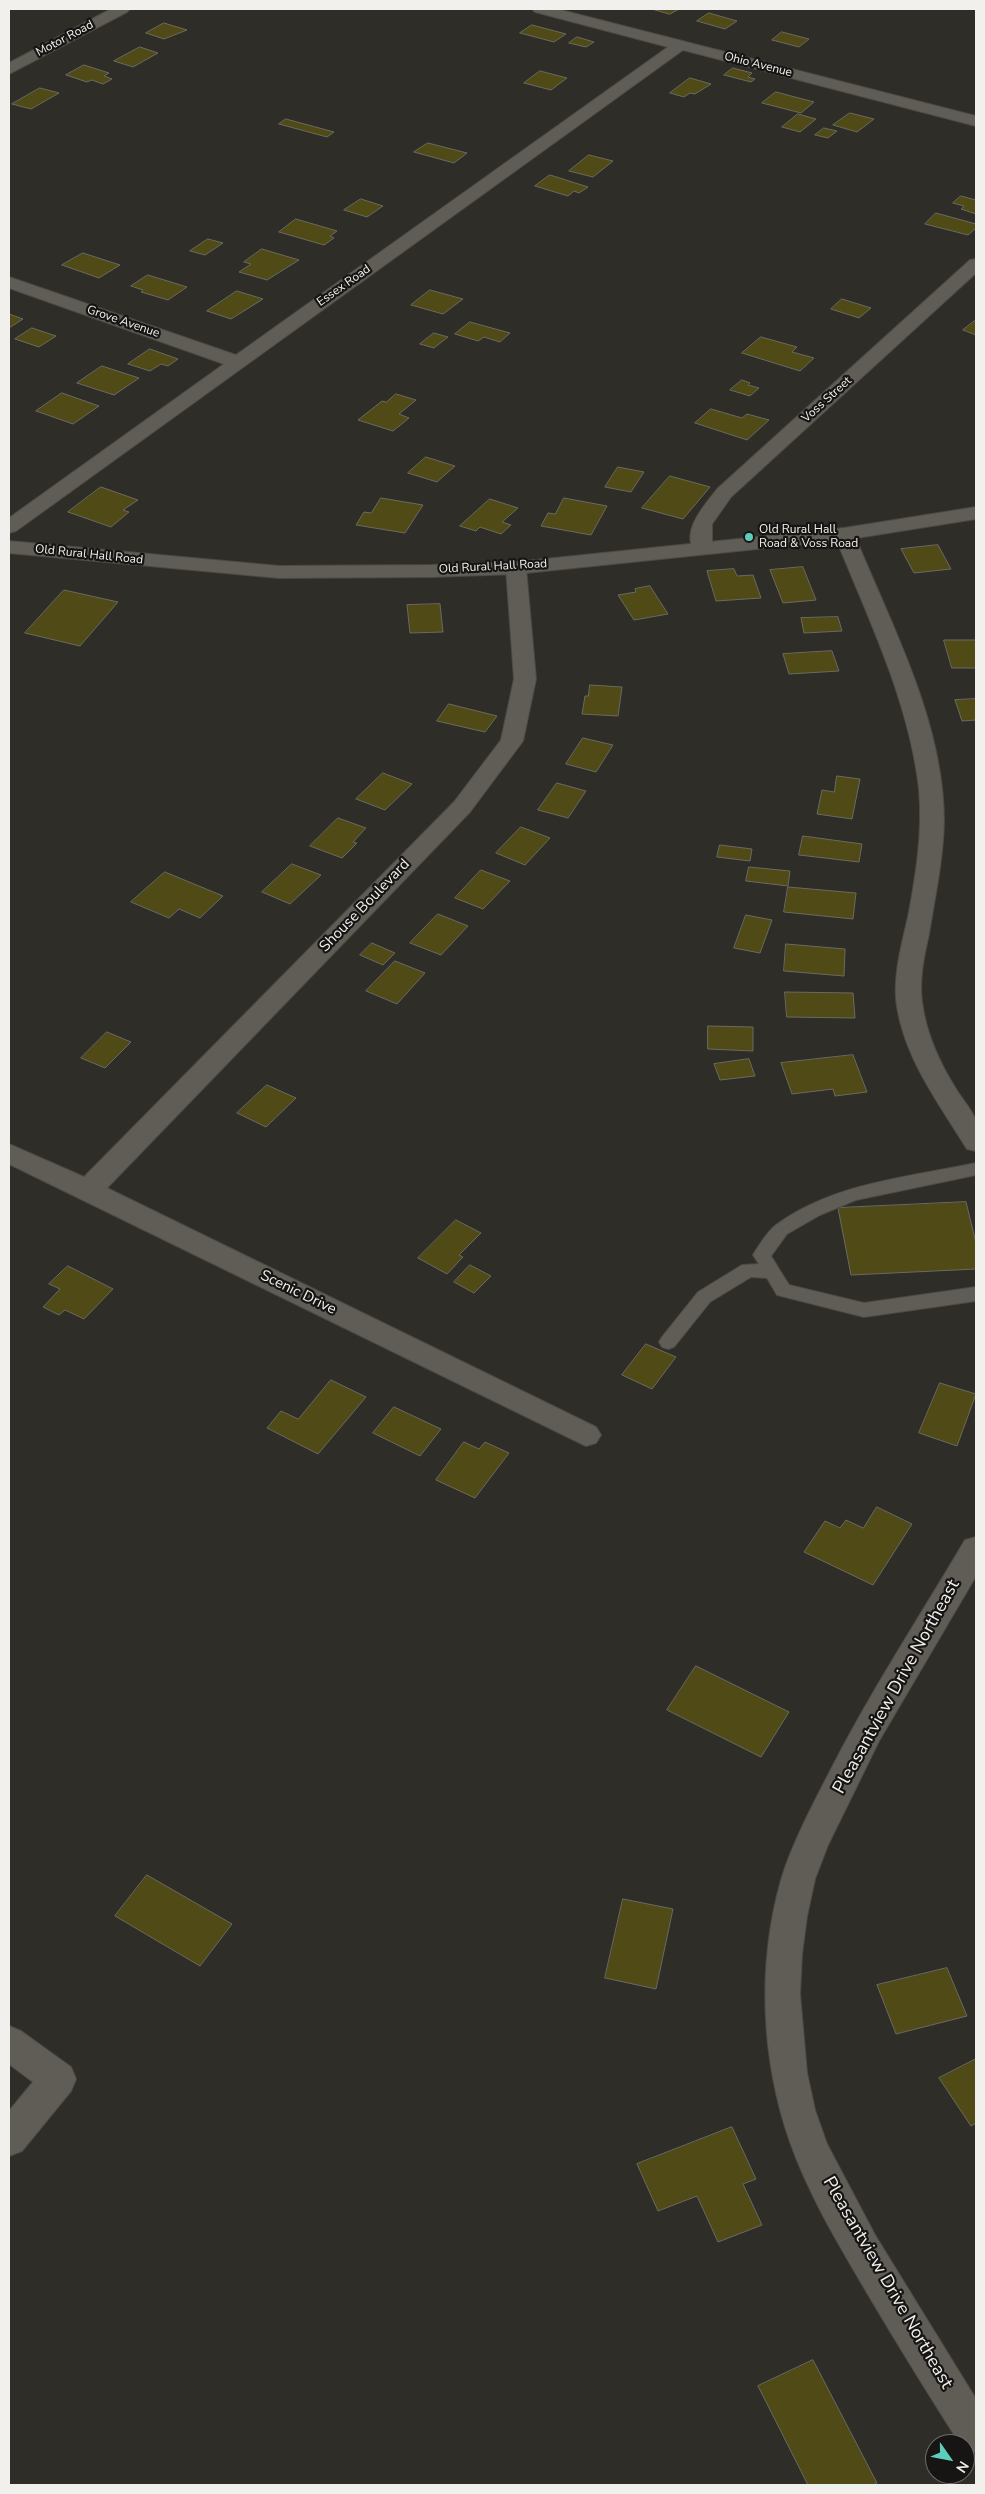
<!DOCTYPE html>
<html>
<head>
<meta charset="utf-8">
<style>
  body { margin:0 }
  #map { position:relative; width:985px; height:2494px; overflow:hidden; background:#2f2d27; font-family:"Nunito Sans",sans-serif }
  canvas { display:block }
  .frame { position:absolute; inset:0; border:10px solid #f1f0ec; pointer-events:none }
  .north { position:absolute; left:925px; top:2434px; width:50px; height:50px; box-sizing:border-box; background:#161513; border:1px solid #6e6d6a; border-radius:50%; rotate:123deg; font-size:14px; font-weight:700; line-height:20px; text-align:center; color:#f1f0ec }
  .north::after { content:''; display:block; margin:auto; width:18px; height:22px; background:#5ccebb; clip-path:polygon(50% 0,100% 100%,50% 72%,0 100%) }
</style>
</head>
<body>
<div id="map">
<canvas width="985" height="2494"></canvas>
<div class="frame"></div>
<div class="north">N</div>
</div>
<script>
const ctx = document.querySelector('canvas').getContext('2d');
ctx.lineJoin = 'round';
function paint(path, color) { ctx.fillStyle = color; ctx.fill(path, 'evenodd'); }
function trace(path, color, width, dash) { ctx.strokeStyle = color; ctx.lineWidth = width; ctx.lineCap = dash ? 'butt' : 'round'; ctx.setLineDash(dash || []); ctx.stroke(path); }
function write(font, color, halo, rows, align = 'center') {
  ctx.font = font + ' "Nunito Sans",sans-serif'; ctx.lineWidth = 4.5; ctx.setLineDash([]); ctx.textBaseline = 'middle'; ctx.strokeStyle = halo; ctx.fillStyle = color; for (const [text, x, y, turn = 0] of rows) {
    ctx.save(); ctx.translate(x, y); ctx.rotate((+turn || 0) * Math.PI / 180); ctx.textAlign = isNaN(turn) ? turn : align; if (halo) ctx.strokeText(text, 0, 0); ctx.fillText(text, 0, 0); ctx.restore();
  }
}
const building = new Path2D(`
  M652 9H679L670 14Z
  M709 13 737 21 725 29 697 21Z
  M164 23 187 30 164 39 146 33Z
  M532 25 566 34 554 42 520 33Z
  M782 32 809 39 799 47 772 40Z
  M577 37 594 42 586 47 569 43Z
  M140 47 158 53 133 67 114 61Z
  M84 65 109 73 104 76 112 79 103 84 92 80 87 82 66 75Z
  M733 68 752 73 748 77 755 79 751 82 724 75Z
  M540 71 567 78 551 90 524 83Z
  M690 78 711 84 695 94 690 93 684 97 670 93Z
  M40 88 59 93 31 109 12 104Z
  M776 92 814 102 801 113 762 103Z
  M850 113 874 119 857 132 833 125Z
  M798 114 816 119 800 132 782 127Z
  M286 119 334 132 327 137 279 124Z
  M824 128 837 131 828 138 815 135Z
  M428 143 467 153 454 163 414 152Z
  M589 155 613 161 593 177 569 171Z
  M550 175 588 187 579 193 574 191 568 196 535 186Z
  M961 196 976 200V214L961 209 964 206 953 203Z
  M361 199 383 206 367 217 344 210Z
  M936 213 976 224V228L968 235 925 224Z
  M296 219 337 231 330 236 334 238 324 245 279 232Z
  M208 239 223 243 205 255 190 251Z
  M262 249 299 260 267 280 239 272 251 264 244 262Z
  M83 253 120 265 99 278 62 265Z
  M148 275 187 287 168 300 141 292 143 290 131 286Z
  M430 290 463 299 443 314 411 305Z
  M237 291 263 299 231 319 207 311Z
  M842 299 871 308 859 318 831 309Z
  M9 314 23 319 9 328Z
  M976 320V335L963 330Z
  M470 322 510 333 500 342 484 337 478 341 455 334Z
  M32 328 56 336 39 347 15 339Z
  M434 333 448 337 434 348 420 344Z
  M761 337 797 347 792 352 814 358 800 371 742 353Z
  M150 349 178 359 168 366 161 364 150 371 128 364Z
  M102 366 139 378 114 395 77 383Z
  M742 380 750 383 748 385 759 388 750 396 730 390Z
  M62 393 99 406 73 424 36 411Z
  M396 394 416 400 399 414 409 418 393 431 358 420 382 401 386 402Z
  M711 409 742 418 747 414 769 420 747 440 695 423Z
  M426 457 455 466 437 482 408 473Z
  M618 467 644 472 631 492 605 487Z
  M670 476 710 487 683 519 642 508Z
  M101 487 138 500 123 510 129 512 111 527 68 512Z
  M381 498 423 505 405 533 356 525 364 512 371 513Z
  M564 498 607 506 591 535 541 526 548 513 555 514Z
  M490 499 518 508 502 522 511 525 501 534 480 527 476 531 460 526Z
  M938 545 951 569 914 573 901 549Z
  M803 567 816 600 783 603 770 570Z
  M734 569 737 576 753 575 761 598 716 601 707 571Z
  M650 586 668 614 634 620 618 595 636 592 635 589Z
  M64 590 118 602 80 646 25 633Z
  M440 604 443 632 410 633 407 605Z
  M838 617 842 631 804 633 801 618Z
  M944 640H976V668H952Z
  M832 651 839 671 789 674 783 654Z
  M590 685 622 687 618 716 582 714 585 696H588Z
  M976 699V720L962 721 955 700Z
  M449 704 497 716 485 732 437 721Z
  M583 738 613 745 596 772 566 764Z
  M383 773 412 784 385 810 356 799Z
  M837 776 860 779 852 819 817 814 822 790 834 792Z
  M557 783 586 791 568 818 538 810Z
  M338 818 366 828 353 842 357 843 342 858 310 846Z
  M521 827 550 838 525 865 496 853Z
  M803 836 862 844 859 862 799 855Z
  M720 845 752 849 750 861 717 857Z
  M292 864 321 875 290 904 262 892Z
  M749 867 790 871 788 886 746 881Z
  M481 870 510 881 483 909 455 898Z
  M165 872 223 896 200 918 179 909 169 918 131 902Z
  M788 887 856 893 853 919 784 912Z
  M438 914 468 926 441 955 410 943Z
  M746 915 772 920 760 953 734 948Z
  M372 943 395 953 383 965 360 955Z
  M786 944 845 949 844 976 784 971Z
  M395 961 425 973 397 1004 366 991Z
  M785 992 853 993 855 1018 787 1017Z
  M708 1026 753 1027V1051L708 1049Z
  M107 1032 131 1042 105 1068 81 1058Z
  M853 1055 867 1092 835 1096 833 1089 792 1094 781 1063Z
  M749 1059 755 1076 720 1080 714 1064Z
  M267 1085 296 1098 266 1127 237 1113Z
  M966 1202 976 1243V1269L851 1275 838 1208Z
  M456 1220 481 1233 459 1255 463 1257 447 1274 418 1258Z
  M470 1265 491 1276 474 1293 454 1282Z
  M68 1266 113 1289 84 1319 65 1310 59 1315 43 1307 60 1289 49 1284Z
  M646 1344 676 1357 652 1389 622 1375Z
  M331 1380 366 1397 318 1454 267 1428 281 1411 298 1419Z
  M940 1383 976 1394 957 1446 919 1433Z
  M394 1407 441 1429 420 1456 373 1433Z
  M464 1442 479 1449 485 1442 509 1453 475 1498 436 1480Z
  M877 1507 912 1524 873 1585 804 1552 825 1521 840 1528 846 1520 863 1528Z
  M696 1666 789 1712 761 1757 667 1710Z
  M147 1875 232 1924 200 1966 115 1916Z
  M623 1899 673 1909 656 1989 605 1978Z
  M947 1968 967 2016 896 2034 877 1985Z
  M976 2059V2123L971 2126 939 2078Z
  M732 2127 756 2179 743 2184 762 2225 718 2242 697 2196 658 2211 637 2164Z
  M813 2360 877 2483 873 2485H808L758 2386Z`);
paint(building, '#4f4a16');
trace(building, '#6a6a63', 1);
const service = new Path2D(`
  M976 1163V1175L856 1200 820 1215 787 1234 771 1256 789 1285 864 1303 976 1287V1301L864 1317 777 1295 767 1278 751 1277 710 1302 674 1347 668 1349 662 1347 659 1342 662 1337 698 1292 742 1265 759 1264 753 1255C759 1245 768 1231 776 1225 833 1183 909 1177 976 1163Z`);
const minor = new Path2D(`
  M532 9H557L976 116V126L683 50 16 531 9 533V518L224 364 9 288V277L236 355 668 47 535 12Z
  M976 259V273L731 497 712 524V548L709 552 702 554 695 552C680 531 705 505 717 489L970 260Z
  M516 562 523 564 526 568 536 679 523 741 470 812 107 1188 596 1427 601 1435 596 1443 586 1446 9 1164V1144L84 1177 454 802 501 740 514 679 506 568 509 564Z
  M9 2026 21 2031 71 2067 76 2079 71 2091 22 2151 9 2156V2111L33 2082 9 2064Z`);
const tertiary = new Path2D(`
  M111 9H130L127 12 9 74V63Z
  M844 528 851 530 854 534C891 625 944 721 944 822 943 860 935 897 929 934 924 956 919 979 922 1002 926 1033 939 1062 956 1089 962 1099 973 1111 976 1121 979 1129 977 1143 976 1151L967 1149C938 1102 902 1055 896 999 894 972 902 943 908 917 916 875 923 832 919 789 909 700 867 616 834 534L837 530Z
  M976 1537V1576L879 1741 828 1845 815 1879 807 1916 802 1954 800 1994 807 2073 815 2110 827 2144 875 2235 976 2399V2453L965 2448V2444H960C927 2392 894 2339 863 2286 836 2240 808 2193 790 2142 761 2059 757 1965 781 1880 792 1844 811 1808 828 1775 869 1694 919 1618 965 1540Z`);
const secondary = new Path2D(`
  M976 507V519L844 540 516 574 431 577 279 578 9 553V541L279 566 431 565 516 562 844 528Z`);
trace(service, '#4b4a45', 2);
trace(minor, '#4b4a45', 2);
trace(tertiary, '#4b4a45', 2);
trace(secondary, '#4b4a45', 2);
paint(service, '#605d57');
paint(minor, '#605d57');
paint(tertiary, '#605d57');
paint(secondary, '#605d57');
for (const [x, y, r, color] of [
  [749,537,5,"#5ccebb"]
]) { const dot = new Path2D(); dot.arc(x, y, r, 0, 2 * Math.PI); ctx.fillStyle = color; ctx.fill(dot); trace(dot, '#161513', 2); }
write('12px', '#f1f0ec', '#161513', [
  ["Motor Road",65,39,-28],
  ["Ohio Avenue",758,65,14],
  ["Essex Road",344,286,-35],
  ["Grove Avenue",123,322,19],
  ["Voss Street",827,400,-42],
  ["Old Rural Hall Road",89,555,6],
  ["Old Rural Hall Road",493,567,-3]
]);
write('12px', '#f1f0ec', '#161513', [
  ["Old Rural Hall",759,530],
  ["Road & Voss Road",759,544]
], 'left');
write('15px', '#f1f0ec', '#161513', [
  ["Shouse Boulevard",365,906,-46],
  ["Scenic Drive",298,1293,26]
]);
write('18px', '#f1f0ec', '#161513', [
  ["Pleasantview Drive Northeast",897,1687,-61],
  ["Pleasantview Drive Northeast",887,2283,60]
]);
</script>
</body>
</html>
